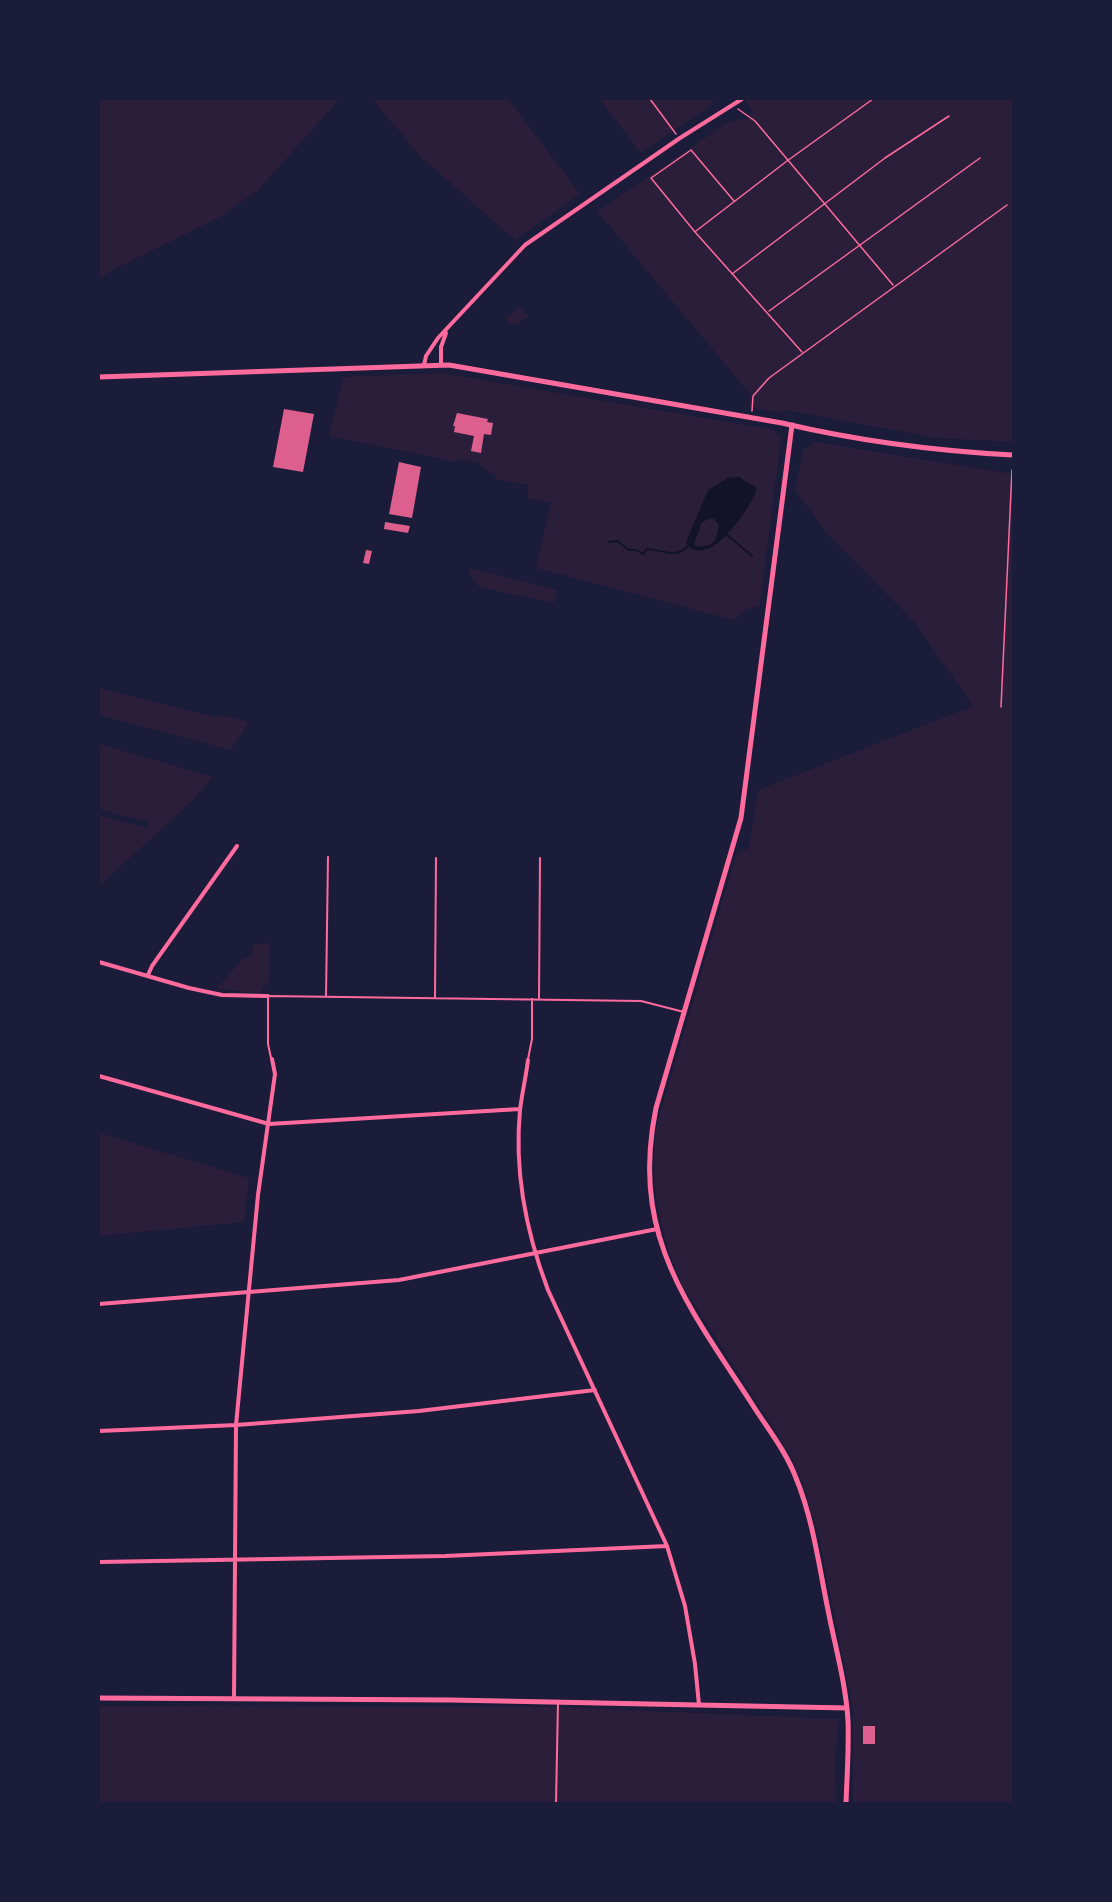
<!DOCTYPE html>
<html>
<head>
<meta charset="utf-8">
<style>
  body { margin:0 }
  #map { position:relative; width:1112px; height:1902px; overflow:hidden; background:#1b1b3a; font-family:"PT Sans Narrow",sans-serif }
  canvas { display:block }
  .frame { position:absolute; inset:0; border:100px solid #1b1b3a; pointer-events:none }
</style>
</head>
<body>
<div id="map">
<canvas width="1112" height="1902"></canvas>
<div class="frame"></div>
</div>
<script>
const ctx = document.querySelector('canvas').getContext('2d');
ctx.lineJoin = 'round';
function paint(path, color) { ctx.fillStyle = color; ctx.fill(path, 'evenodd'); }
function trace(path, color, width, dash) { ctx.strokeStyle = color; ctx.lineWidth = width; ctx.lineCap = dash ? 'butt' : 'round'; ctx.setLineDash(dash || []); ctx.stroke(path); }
paint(new Path2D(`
  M99 99H340L257 191 218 218 107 273 99 280Z
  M372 99H508L580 194 515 240 421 157Z
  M600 99H715L708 108 641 153Z
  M744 99H1012L1013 442 936 438 785 410 781 413 748 407 751 395 597 211 730 121 747 119 753 113Z
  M519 306 529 316 514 325 505 320Z
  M442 373 774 430 781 439 760 605 745 610 734 620 536 568 551 503 527 498 529 485 495 479V474L490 473 479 463 458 459 457 462 442 459 329 436 343 377Z
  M816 442 1013 474V1803H853V1708L819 1539 802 1480 787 1449 685 1290C660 1237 648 1182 657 1124L736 855 749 848 758 790 973 706 916 624 828 535 795 490 803 450Z
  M470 568 558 590 554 603 479 587 469 574Z
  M99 688 219 718 220 715 249 722 231 750 99 715Z
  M99 744 213 777 192 801 99 886V815L146 828 148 822 99 809Z
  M269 943V982L263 987 261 993 216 989 243 959 251 956 253 945Z
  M99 1133 249 1178 244 1222 99 1236Z
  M99 1706 555 1707 839 1719 835 1761 836 1803H99Z`), '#2a1e3b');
paint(new Path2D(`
  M739 477 757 488C753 504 726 541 710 548 703 551 698 551 691 549L686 542 708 490 728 478ZM710 518 714 519 719 525 716 539 710 545 697 547 695 546C694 538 700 532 701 523Z`), '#12122b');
trace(new Path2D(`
  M726 534 752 556
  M609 542 617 541 629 550H636L643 554 647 549C662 549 675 560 688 546`), '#12122b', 2);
paint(new Path2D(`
  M284 409 314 414 303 472 273 467Z
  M457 413 488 419 487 422 493 423 491 435 484 434 481 453 471 451 474 436 454 432 455 426H453Z
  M399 462 421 467 412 518 389 514Z
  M385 522 410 526 408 533 384 529Z
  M366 550 372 551 369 564 363 563Z
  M863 1726H875V1744H863Z`), '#dd5f8e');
trace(new Path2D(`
  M650 99 676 134
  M738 109 755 121 893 285
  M734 201 691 150 651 178 695 232 802 352
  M696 231 787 161 873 99
  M732 274 885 158 949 116
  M769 311 980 158
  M752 411 753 396 769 378 1007 205
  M1001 707 1012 470`), '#ff6b9d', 1.5);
trace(new Path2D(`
  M326 997 328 857
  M435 997 436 858
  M539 999 540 858
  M271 1058 268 1044V996L641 1001 684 1012
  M528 1059 532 1039V999
  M556 1803 558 1702`), '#ff6b9d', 2);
trace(new Path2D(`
  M441 364V347L446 333
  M424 365 426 356 438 338 525 245 680 138 742 99
  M99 962 189 988 222 995 268 996
  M148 975 152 966 237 846
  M528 1060C526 1077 522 1093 520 1110 514 1172 526 1232 548 1290L667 1546 685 1606 695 1664 699 1705
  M99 1076 269 1124 520 1109
  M99 1304 399 1280 657 1229
  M99 1431 236 1425 419 1411 595 1390
  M99 1562 445 1556 667 1546
  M234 1698 236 1425 258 1195 275 1074 272 1059`), '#ff6b9d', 4);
trace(new Path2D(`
  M792 425 741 818 656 1108C630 1235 687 1304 752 1404 767 1428 786 1451 796 1478 813 1519 819 1566 828 1610 835 1646 846 1684 848 1721 849 1749 847 1776 846 1803
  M99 1698 451 1700 847 1708`), '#ff6b9d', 5);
trace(new Path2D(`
  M99 377 449 365 782 423C858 441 935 451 1013 455`), '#ff6b9d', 5);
</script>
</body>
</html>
